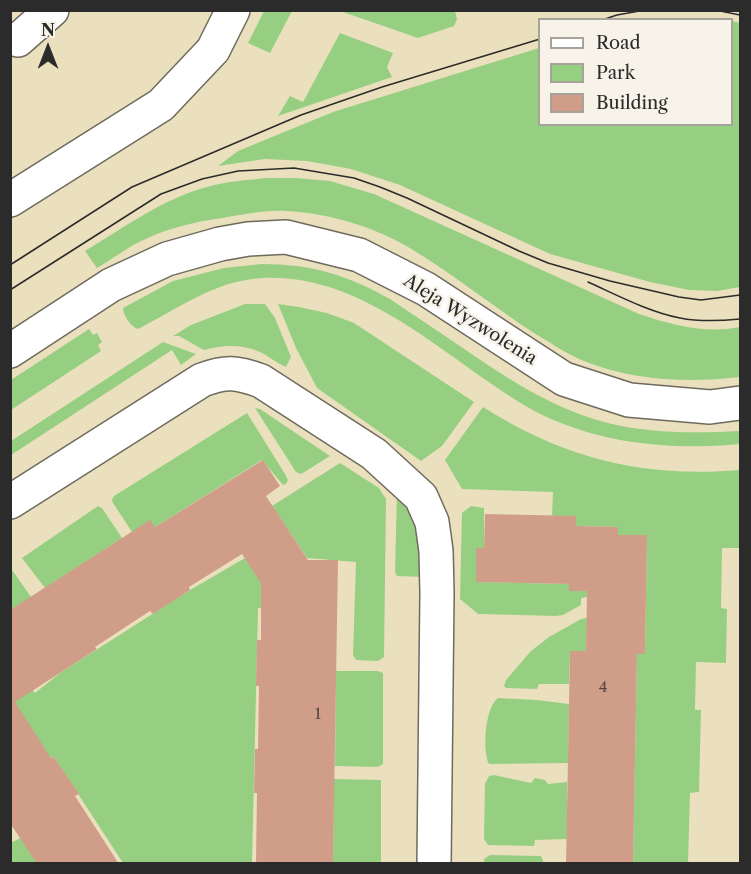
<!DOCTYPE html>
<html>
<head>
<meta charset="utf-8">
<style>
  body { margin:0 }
  #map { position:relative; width:751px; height:874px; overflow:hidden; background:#ebe0bd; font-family:"Libre Caslon Text",serif }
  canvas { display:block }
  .frame { position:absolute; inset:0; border:12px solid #2b2b2b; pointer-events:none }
  .legend { position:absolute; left:538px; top:18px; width:195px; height:108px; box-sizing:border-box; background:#f7f3e8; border:2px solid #a5a39c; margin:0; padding:8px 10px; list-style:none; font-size:18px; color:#2b2b2b }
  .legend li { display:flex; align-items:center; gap:12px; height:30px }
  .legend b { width:30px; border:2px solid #a5a39c }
  .north { position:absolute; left:18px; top:18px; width:60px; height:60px; -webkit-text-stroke:4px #f7f3e8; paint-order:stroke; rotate:0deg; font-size:16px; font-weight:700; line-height:24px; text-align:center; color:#2b2b2b }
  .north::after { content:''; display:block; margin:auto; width:21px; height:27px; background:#2b2b2b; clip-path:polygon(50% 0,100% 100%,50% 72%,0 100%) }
</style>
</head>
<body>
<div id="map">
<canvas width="751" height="874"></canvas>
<div class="frame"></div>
<ul class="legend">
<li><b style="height:8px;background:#fff"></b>Road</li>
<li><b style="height:16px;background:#97cf82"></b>Park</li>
<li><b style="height:16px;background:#d09d89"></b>Building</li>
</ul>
<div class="north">N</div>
</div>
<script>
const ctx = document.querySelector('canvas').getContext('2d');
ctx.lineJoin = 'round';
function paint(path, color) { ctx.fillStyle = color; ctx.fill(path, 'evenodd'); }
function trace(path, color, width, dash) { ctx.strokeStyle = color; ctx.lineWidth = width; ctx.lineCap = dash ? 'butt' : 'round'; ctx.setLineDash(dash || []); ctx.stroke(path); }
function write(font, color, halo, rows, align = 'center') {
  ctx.font = font + ' "Libre Caslon Text",serif'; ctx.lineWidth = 5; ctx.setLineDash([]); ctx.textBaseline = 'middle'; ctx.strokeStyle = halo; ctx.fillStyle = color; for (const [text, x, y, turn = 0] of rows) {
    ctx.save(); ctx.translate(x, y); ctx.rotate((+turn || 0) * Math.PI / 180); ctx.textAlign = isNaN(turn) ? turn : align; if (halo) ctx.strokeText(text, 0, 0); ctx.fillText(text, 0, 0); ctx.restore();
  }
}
paint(new Path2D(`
  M264 11H292L270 53 248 43Z
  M340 11H455L457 19 454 26 418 38Z
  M732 21 740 23V287L717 291 689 290 650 282 550 254 400 185 351 169 307 161 265 159 218 166 238 151 333 112 539 48 540 124H732Z
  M340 33 393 53 387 67 392 77 278 116 290 96 303 102Z
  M266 178H296L330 181 374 194 639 314C672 325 705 334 740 327V377C689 383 637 381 589 363 570 356 554 345 537 335 495 308 456 276 413 250 376 227 329 213 285 211 264 210 242 215 222 218 193 222 165 229 139 242 125 249 111 260 97 268L85 251C125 227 165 197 211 186 229 181 248 180 266 178Z
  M262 264C312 264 347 275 390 299 410 313 431 326 451 340 501 374 549 408 608 423 651 434 697 433 740 431V444C668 451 588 443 524 405 444 357 363 273 263 278 216 280 179 308 138 329 131 327 123 315 123 308L173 281 224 268Z
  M245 304H265L275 318 291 357 286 367C276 363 269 356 260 352 241 344 224 345 204 350L179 336H173L191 325Z
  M278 304 299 307 327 313 354 323 474 402 442 446 421 461 317 388 296 348Z
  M89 329 93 335 97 333 102 342 98 345 101 351 11 410V380Z
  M163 342 196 354 181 365 172 350 11 455V441Z
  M483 407C565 459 644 478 740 470V548H722L721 608 727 609 726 663 696 662 695 710H701L699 792 690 793 688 863H633L637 654H645L647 536 618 535 617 527 576 526 552 515 553 492 462 489 445 460Z
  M255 408 260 409 330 456 301 474 296 472Z
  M247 413 285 474 288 480 286 484 283 485 262 460 155 527 132 532 113 503 112 500 114 496Z
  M340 463 379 488 386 499 384 657 378 661 356 660 353 655 356 562 307 558 272 506Z
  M397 491C422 522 419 539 422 577L397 576 395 572Z
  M98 506 102 508 122 538 45 588 22 558Z
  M471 506 484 508V548H476V582L569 584 587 591V597L581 598V605L563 615 556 616 478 614 460 599 462 513Z
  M245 558 265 585 261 608H258L252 863H123L54 757 51 758 11 701 31 688 35 693 60 673 190 590Z
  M10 567 31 597 10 614Z
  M587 618 586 651H570L569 684H539L537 689 506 688 504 686 506 680 531 651 549 637 581 619Z
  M336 671H378L383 673V764L378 767 335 766Z
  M498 698 536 700 569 704 568 763 489 764C482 751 485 707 498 698Z
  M494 775 531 783 535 778 545 780 548 784 567 782V839L535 840 534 846 488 845 484 839 485 784 489 776Z
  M334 779 381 780V863L333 864Z
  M20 838 37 863H11L10 839 13 842Z
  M490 855 541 856 544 863H484V859Z`), '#97cf82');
paint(new Path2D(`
  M263 460 280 486 266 496 308 560H338L333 864H256L257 793H254L255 749H258L259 686H256L257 640H261V583L242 554 189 587 190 590 153 614 150 611 95 647 97 649 15 702 51 758 54 757 79 794 75 796 119 864H37L10 823V610L150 520 155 527Z
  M485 514 576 516V526L618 527V535H647L645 654H637L633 864H566L570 651H586L587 591H569V584L476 582V548H484Z`), '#d09d89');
const minor = new Path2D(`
  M18 40 52 10
  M10 502 202 380C226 371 237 372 261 381L374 454 421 497 432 522 436 551 437 593 434 864`);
const secondary = new Path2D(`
  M10 200 161 105 213 50 233 10
  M10 351 111 285 167 259 220 244 248 239 286 237 359 255 426 289 564 379 629 400 710 407 740 403`);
trace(minor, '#6e6a5e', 36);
trace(secondary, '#6e6a5e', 36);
trace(minor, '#fff', 33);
trace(secondary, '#fff', 33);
trace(new Path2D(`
  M715 10 740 15
  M602 20 617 15 645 10
  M10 265 132 187 301 115 382 87 540 39
  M588 282C617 295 649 312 680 318 700 322 720 321 740 319
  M10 290 161 194 202 179 238 171 294 168 354 178 380 187 407 198 519 251 548 263 610 281 679 297 701 300 740 295`), '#2b2b2b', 1.5);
write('15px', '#544842', null, [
  ["4",603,688],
  ["1",318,715]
]);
write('18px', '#2b2b2b', '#f7f3e8', [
  ["Aleja Wyzwolenia",470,320,32]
]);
</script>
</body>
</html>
